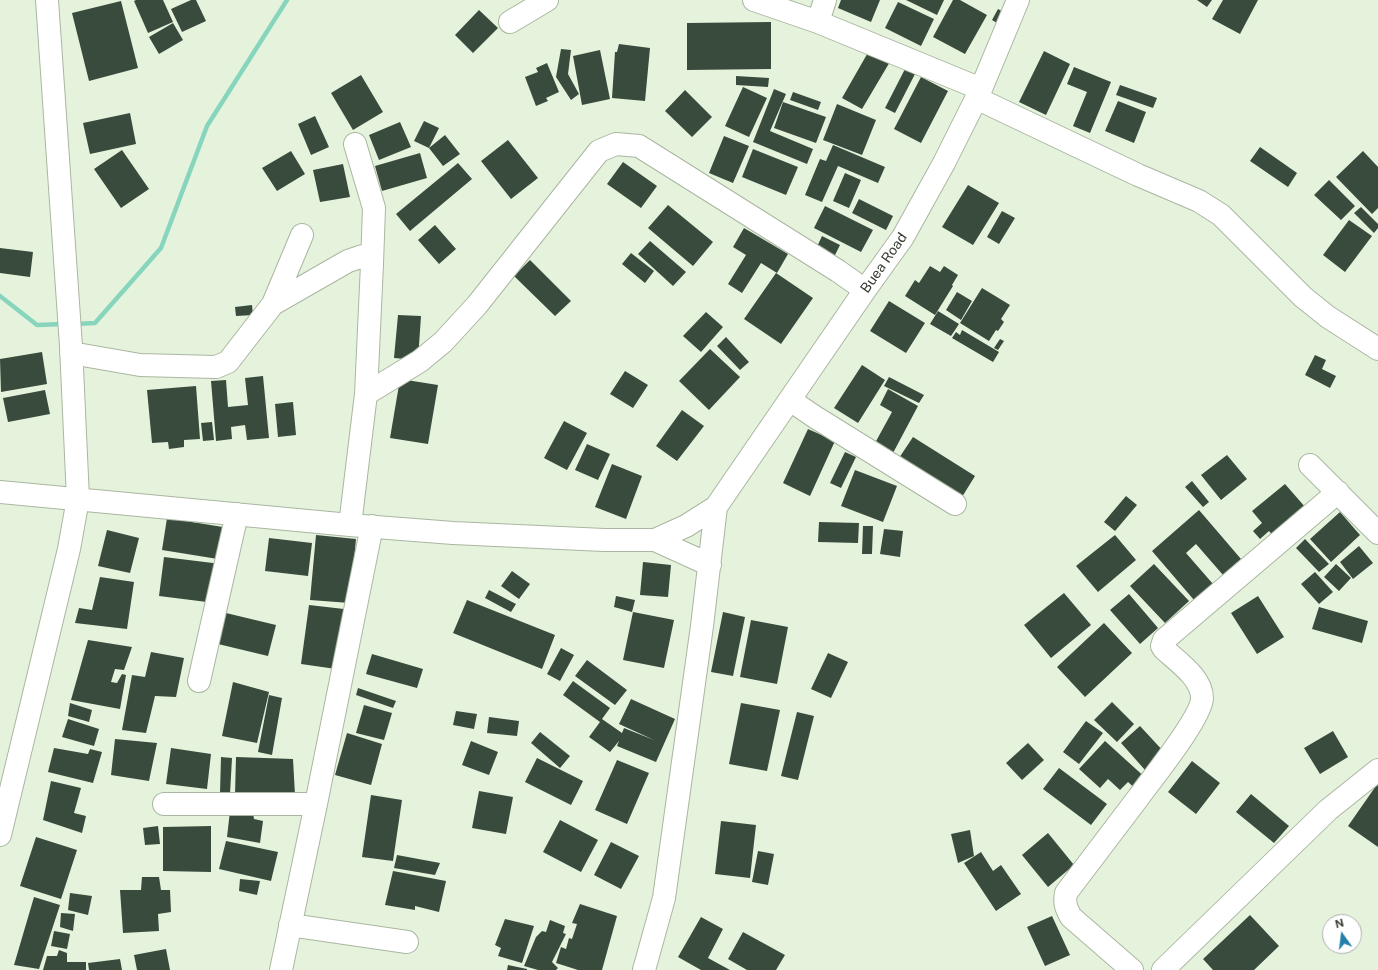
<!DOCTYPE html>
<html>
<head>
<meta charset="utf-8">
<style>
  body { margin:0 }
  #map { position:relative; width:1378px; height:970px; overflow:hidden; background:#e6f3dc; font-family:"Public Sans",sans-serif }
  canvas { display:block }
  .north { position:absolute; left:1322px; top:914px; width:40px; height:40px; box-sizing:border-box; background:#fff; border:1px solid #aeb0ad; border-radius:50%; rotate:346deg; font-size:11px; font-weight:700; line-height:16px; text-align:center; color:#353a31 }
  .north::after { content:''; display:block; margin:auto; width:14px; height:18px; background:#2380ad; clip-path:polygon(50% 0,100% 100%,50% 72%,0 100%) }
</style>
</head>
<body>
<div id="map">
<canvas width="1378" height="970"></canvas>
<div class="north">N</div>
</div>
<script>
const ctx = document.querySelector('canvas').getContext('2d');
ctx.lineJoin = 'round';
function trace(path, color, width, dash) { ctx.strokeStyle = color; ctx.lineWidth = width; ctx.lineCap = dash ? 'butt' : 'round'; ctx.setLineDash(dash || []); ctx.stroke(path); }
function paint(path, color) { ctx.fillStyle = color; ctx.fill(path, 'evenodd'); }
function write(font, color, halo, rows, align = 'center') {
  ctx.font = font + ' "Public Sans",sans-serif'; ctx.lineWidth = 4; ctx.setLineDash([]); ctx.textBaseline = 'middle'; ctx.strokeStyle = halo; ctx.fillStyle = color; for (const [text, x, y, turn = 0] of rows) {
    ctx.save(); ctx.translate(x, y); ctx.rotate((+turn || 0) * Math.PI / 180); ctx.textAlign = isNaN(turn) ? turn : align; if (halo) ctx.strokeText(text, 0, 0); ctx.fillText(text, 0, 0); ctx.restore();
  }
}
trace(new Path2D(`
  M0 296 37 325 64 324
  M75 324 95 323 161 248 207 126 287 0`), '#88d5be', 4.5);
paint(new Path2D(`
  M136 0H163L173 22 148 33 134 1Z
  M191 0H196L206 21 182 32 171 9Z
  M841 0H880L871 22 838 8Z
  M906 0H944L937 15Z
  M953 0H960L987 15 965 54 933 37Z
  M1197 0H1212L1207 7Z
  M1223 0H1258L1240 34 1212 19Z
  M121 1 138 68 89 81 72 13Z
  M898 2 934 19 921 46 885 28Z
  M998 9 1009 15 1002 26 992 20Z
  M479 10 498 28 473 53 455 35Z
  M771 22V69L687 70V23Z
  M173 23 183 40 159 54 149 37Z
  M619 44 650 48 645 101 612 98 615 52H617Z
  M561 49 571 50 568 74 579 94 571 100 556 77Z
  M870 49 891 60 862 109 842 98Z
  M600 50 610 99 582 105 573 56Z
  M1044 51 1070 64 1046 115 1019 102Z
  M547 63 559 92 546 98 548 101 536 106 525 77 538 72 536 68Z
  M1074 67 1111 82 1090 133 1073 126 1087 92 1067 84Z
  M905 69 915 74 895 113 885 108Z
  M361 75 383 112 353 130 331 93Z
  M736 76 769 78 768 87 736 85Z
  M921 77 948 91 921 143 894 129Z
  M1120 85 1157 98 1153 108 1116 95Z
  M743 87 767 98 749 137 725 126Z
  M774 89 786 94 770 131 813 149 807 164 753 142Z
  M685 90 712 117 692 137 665 111Z
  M793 92 821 102 818 110 790 100Z
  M1118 101 1146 112 1134 143 1105 131Z
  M783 102 826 117 816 143 774 128Z
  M837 104 876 120 862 155 823 140Z
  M130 113 136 144 90 154 83 123Z
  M315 116 329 147 311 155 298 124Z
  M424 121 439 128 429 148 414 141Z
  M400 122 411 147 379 160 369 135Z
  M445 135 460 154 443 166 429 148Z
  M724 136 749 146 733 183 709 173Z
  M508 140 538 178 511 199 481 161Z
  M833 145 885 167 878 183 838 166 822 202 805 195 820 159 826 161Z
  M1260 147 1297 173 1288 187 1250 161Z
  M753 149 798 167 786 195 742 177Z
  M122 150 149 189 121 208 94 169Z
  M291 151 305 174 277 191 262 168Z
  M1363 151 1378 167V208L1372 214 1336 177Z
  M420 153 427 178 382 191 375 166Z
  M623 162 657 186 641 208 607 184Z
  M458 163 472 179 410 231 396 214Z
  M343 164 350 197 320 202 313 170Z
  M845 173 861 180 849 208 833 201Z
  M1329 180 1355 206 1341 220 1314 195Z
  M968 185 999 203 973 245 942 227Z
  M859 199 893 216 886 230 852 213Z
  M668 205 713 242 693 266 648 228Z
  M825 206 873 230 861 252 814 228Z
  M1361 207 1378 224V228L1374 233 1354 213Z
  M1002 211 1015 218 999 244 987 237Z
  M1349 220 1372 236 1345 272 1323 255Z
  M435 225 456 249 439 264 418 240Z
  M744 228 788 254 777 273 761 263 742 293 728 284 746 255 733 247Z
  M822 236 840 245 834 257 816 249Z
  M650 241 686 272 673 286 638 254Z
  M0 248 33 252 30 277 0 273Z
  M631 253 654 271 645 283 622 264Z
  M530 260 571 301 555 316 514 276Z
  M930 266 940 272 944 266 958 275 952 285 953 286 935 315 905 296 915 280 919 283Z
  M776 273 813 298 781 344 744 319Z
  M982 288 1010 305 1001 319 1004 322 998 331 996 330 989 341 960 323Z
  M957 292 972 301 961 320 946 310Z
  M889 301 925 323 906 353 870 331Z
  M252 305 253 315 236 316 235 307Z
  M938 311 959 324 951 336 930 324Z
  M706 312 723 327 701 352 683 336Z
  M398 315 421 316 418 360 394 358Z
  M962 330 999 352 993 362 952 338 956 332 960 335Z
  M726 337 749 362 740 370 717 346Z
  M1000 339 1004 341 998 350 994 348Z
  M710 349 740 377 709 410 679 381Z
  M42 352 47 384 1 392 0 359Z
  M1315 355 1326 360 1322 369 1336 376 1330 388 1305 375Z
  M862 365 885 380 858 423 834 408Z
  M625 371 648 385 633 408 610 394Z
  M263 376 269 438 247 440 245 425 231 427 232 439 216 441 211 381 226 380 228 407 248 405 245 378Z
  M889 377 924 395 919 403 884 386Z
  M400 379 438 385 428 444 390 438Z
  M196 386 200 439 184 440V447L169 449 168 442 152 443 147 390Z
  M888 389 918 406 893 453 875 443 892 412 880 405Z
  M45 390 50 414 8 422 3 398Z
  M293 402 296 435 278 437 275 404Z
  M682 410 704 426 677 461 656 446Z
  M564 421 587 433 567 470 544 458Z
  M212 422 214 440 203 441 201 423Z
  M808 429 835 441 810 496 783 483Z
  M913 437 975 476 962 497 899 458Z
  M587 444 610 454 598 480 575 470Z
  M845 452 856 457 841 488 830 483Z
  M1227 455 1247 479 1221 500 1201 475Z
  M612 464 642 476 626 519 595 507Z
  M855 470 897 486 883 522 841 506Z
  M1192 481 1209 502 1203 507 1185 487Z
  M1285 484 1306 508 1273 536 1269 531 1260 539 1253 531 1262 523 1252 511Z
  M1126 496 1137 505 1115 531 1104 522Z
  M1199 510 1241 559 1223 575 1196 544 1186 553 1213 584 1194 600 1152 551Z
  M1340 512 1360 535 1331 562 1310 539Z
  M167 518 229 528 224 560 162 550Z
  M819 522 859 523 858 543 818 542Z
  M863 526H873L872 554H862Z
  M884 529 903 531 900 557 880 554Z
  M107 530 139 538 130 573 98 566Z
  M316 535 356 539 350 603 310 600Z
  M1115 535 1136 560 1098 592 1076 566Z
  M269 538 312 543 308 576 265 571Z
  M1305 539 1329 564 1319 572 1296 548Z
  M1359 546 1373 563 1353 579 1340 562Z
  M164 557 221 564 215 603 159 596Z
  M643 562 671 565 668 597 640 595Z
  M1154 564 1189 601 1165 623 1130 586Z
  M1336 564 1351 578 1339 591 1324 577Z
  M512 571 530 584 519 599 501 586Z
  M1315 572 1333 592 1319 604 1301 584Z
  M100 577 134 582 127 629 75 623 79 608 92 610Z
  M489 590 516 604 511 612 485 598Z
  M1064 593 1091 625 1051 658 1024 625Z
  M1129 594 1158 628 1140 644 1110 610Z
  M616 596 635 600 632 612 614 607Z
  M1258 596 1284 637 1257 654 1231 613Z
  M467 600 555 635 542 669 453 633Z
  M309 605 344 609 336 669 301 664Z
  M1319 607 1368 621 1362 643 1312 629Z
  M633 612 674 620 664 668 623 660Z
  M723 612 745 617 733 676 711 672Z
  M226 613 276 625 268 656 218 644Z
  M751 620 788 627 777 684 740 677Z
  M1104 623 1132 653 1085 697 1057 667Z
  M88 640 132 647 124 670 115 669 111 682 117 683 122 674 126 675 120 709 71 700Z
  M561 648 574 655 560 681 547 674Z
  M151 652 184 658 176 697 155 696 146 733 122 730 132 675 145 677Z
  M828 653 848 662 831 698 811 689Z
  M372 654 423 669 417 688 366 674Z
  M587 660 627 690 615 705 575 676Z
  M573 681 610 708 602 719 622 733 624 728 654 740 619 724 631 699 675 719 656 762 617 746 619 741 610 752 589 737 600 722 563 695Z
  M233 682 269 692 257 743 222 736Z
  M358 688 396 701 393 708 356 695Z
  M269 695 282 698 272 755 258 752Z
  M1112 702 1134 724 1117 742 1094 720Z
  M70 703 92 710 89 722 68 716Z
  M741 703 780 710 767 771 729 764Z
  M364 705 392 713 384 740 356 733Z
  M456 711 477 714 474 729 453 725Z
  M797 712 814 716 798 780 781 776Z
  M489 717 519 721 517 736 487 733Z
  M68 719 99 729 94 746 62 737Z
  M1086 721 1103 733 1079 764 1063 752Z
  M1140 726 1165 753 1145 770 1121 743Z
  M1333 731 1348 757 1320 774 1304 748Z
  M540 732 570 756 560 768 531 743Z
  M347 733 382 744 371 785 335 775Z
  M115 739 157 743 149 781 111 775Z
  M471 741 498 752 489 775 462 765Z
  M1105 741 1148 780 1138 791 1128 782 1120 790 1108 779 1100 788 1079 769Z
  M1028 743 1044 760 1022 780 1006 763Z
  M54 748 88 754 90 749 102 752 93 783 48 772Z
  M171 748 211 754 207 789 166 784Z
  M221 757 232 758 230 794 220 793Z
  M236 757 293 759 295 795H235Z
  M537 758 583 781 571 805 525 782Z
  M617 760 649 773 627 824 595 810Z
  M1192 761 1220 783 1196 814 1168 792Z
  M1059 768 1107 804 1091 825 1043 789Z
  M51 781 81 788 74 813 86 816 82 833 43 820Z
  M1378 783V847L1348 826Z
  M479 791 513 797 506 834 472 828Z
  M1251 794 1289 826 1274 843 1236 812Z
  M371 795 402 800 393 861 362 857Z
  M230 811 253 813 254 819 263 821 260 843 227 837Z
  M560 820 598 840 581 872 543 852Z
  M721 821 756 825 750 878 715 874Z
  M158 826 160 844 145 845 143 828Z
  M211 826V872L163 871V827Z
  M970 830 974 856 958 863 951 834Z
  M1048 833 1074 865 1048 887 1022 855Z
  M36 837 77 850 61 899 20 886Z
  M226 841 278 852 271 881 219 869Z
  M611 842 639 856 621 889 594 875Z
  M758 851 774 854 768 885 752 882Z
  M981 852 993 871 1001 865 1021 894 996 911 964 863Z
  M397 855 440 863 435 875 394 868Z
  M393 871 446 881 439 912 415 906V910L385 905Z
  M142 877H159L161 890H170L171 912 158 914 159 931 123 933 120 890H141Z
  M240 879 260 881 257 895 239 891Z
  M70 893 92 896 88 915 68 910Z
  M34 897 60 905 39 969 14 965Z
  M580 904 617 916 602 970H578L556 963 561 947 566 949 569 938 572 939 577 924 572 923Z
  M61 913 75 914 73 931 60 927Z
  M1250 915 1279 946 1254 970H1213L1203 959Z
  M1052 916 1070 955 1045 966 1027 927Z
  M701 917 723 929 708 958 730 970H701L678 957Z
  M505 919 534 926 522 963 498 956 501 948 495 945Z
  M550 920 565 926 563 933 566 934 552 962 558 968 556 970H538L524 966 536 937 542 931 546 932Z
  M54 931 70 934 67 949 51 946Z
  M743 932 785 955 776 970H747L728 959Z
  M166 949 170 970H137L134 955Z
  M59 950 67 953V962H86V970H43L47 956H57Z
  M120 959 122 970H89L88 963Z
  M508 965 527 969V970H507Z`), '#384b3d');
const minor = new Path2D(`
  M754 0 818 22 981 89
  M510 22 547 0
  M818 22 825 0
  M976 98 1138 175 1199 201 1221 215 1303 297 1328 317 1378 349
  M355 144 374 208 372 264
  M273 304 348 261 363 256 372 264 366 394 350 525
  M71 353 140 365 216 367 228 362 273 304 302 235
  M366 394 420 361 443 342 477 305 599 151 616 144 639 146 838 271 865 290
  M790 400 815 417 955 504
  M1310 465 1378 533
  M0 492 350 525 453 533 604 540H655L710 565
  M655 540 686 526 716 507 865 290 903 237 944 163 981 89 1018 0
  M199 681 237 514
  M164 804H316
  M0 835 69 549 78 499 71 346 47 0
  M290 925 407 942
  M281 970 316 804 372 526
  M644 970 664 898 702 626 716 507
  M1132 970 1071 917C1066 908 1064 903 1066 893 1090 861 1114 830 1138 798 1151 780 1202 717 1202 698 1202 678 1178 662 1164 649L1162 646 1164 640 1338 492
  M1163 970 1328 810 1378 770`);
trace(minor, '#aab6a1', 24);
trace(minor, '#fff', 22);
write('14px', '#353a31', '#fff', [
  ["Buea Road",884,263,-55]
]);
</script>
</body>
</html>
